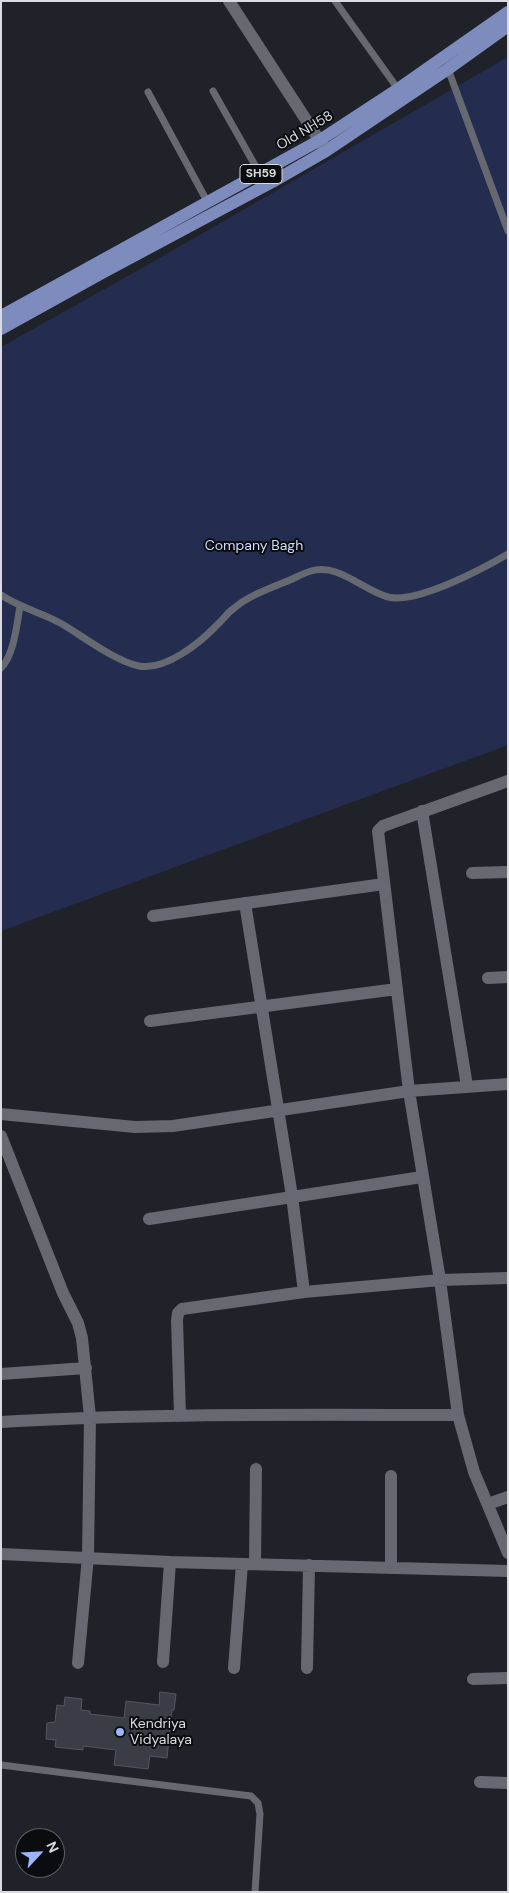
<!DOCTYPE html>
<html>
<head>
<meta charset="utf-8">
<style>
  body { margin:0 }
  #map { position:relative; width:509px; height:1893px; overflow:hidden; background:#20222a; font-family:"DM Sans",sans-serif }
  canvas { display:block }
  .frame { position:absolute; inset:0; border:2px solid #d9dbe0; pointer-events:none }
  .north { position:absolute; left:15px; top:1828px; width:50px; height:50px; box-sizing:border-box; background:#0b0c0f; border:1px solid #5d5f63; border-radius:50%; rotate:65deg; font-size:14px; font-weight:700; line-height:20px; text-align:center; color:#d9dbe0 }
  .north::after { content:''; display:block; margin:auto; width:18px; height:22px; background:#9eb3fd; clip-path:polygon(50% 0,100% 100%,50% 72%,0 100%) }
</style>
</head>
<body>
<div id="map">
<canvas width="509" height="1893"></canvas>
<div class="frame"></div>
<div class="north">N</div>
</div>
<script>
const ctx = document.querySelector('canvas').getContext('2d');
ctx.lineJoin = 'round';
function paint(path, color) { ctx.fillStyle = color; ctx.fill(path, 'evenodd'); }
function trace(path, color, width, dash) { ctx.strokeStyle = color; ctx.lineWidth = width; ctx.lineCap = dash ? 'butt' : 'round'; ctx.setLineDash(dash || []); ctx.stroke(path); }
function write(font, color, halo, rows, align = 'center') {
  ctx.font = font + ' "DM Sans",sans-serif'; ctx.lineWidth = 4; ctx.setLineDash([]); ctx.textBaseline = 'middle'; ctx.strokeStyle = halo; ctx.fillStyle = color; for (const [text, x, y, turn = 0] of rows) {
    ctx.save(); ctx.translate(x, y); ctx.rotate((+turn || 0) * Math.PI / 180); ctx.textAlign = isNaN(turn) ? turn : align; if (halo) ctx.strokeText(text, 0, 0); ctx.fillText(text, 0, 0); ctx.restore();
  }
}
paint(new Path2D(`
  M508 57V745L1 931V347L151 263Z`), '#242d4f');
const building = new Path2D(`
  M160 1692 176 1694 174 1710H172L167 1758 150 1756 148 1769 114 1765 116 1750 83 1746V1750L55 1747 56 1740 46 1739 47 1723 55 1722 57 1705 64 1706 65 1697 82 1699 81 1710 90 1711V1714L124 1718 126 1701 159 1705Z`);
paint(building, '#3a3d45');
trace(building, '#545760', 1);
trace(new Path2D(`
  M335 1 398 89
  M448 69 508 231
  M213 91 260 174
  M148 92 208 203
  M1 595C20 608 43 613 62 624 84 637 115 661 139 666 165 671 200 643 217 625 223 620 227 613 233 609 249 595 271 588 290 580 297 577 304 573 311 571 339 563 362 590 388 597 417 604 482 569 508 554
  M1 668C14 655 17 624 20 606
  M1 1765 251 1796 258 1803 260 1814 255 1892`), '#666971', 7);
trace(new Path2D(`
  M229 1 325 149
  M508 781 383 826 378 831 409 1091 440 1280 458 1415 474 1472 508 1553
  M422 811 467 1086
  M472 873 508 872
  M245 903 292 1196 304 1292
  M153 916 384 884
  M488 978 508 977
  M150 1021 397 989
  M1 1114 135 1127 173 1126 409 1091 508 1084
  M1 1136 63 1293 78 1323 82 1338 90 1417 88 1557 78 1663
  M149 1219 422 1177
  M1 1374 86 1368
  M180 1415 177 1320 178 1313 182 1309 304 1292 440 1280 508 1278
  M1 1422C153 1413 305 1415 458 1415
  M488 1504 508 1497
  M1 1554 170 1562 508 1571
  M255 1564 256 1469
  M391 1567V1476
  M163 1662 170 1562
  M234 1668 242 1564
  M307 1668 309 1565
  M473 1679 508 1678
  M480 1782 508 1783`), '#666971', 12);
trace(new Path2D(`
  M1 316 320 140 398 89 508 12
  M1 329 102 273 274 181 326 151 448 69 508 26`), '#7d8bbd', 12);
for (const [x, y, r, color] of [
  [120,1732,5,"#9eb3fd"]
]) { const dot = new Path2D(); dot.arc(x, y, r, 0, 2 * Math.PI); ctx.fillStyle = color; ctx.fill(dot); trace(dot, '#0b0c0f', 2); }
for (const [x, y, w] of [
  [261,174,42]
]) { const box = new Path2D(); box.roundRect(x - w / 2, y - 9.5, w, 19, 4); ctx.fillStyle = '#0b0c0f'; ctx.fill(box); trace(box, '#d9dbe0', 1); }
write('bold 12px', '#d9dbe0', null, [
  ["SH59",261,174]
]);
write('14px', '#d9dbe0', '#0b0c0f', [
  ["Old NH58",305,131,-31]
]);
write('14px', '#d0dafb', '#0b0c0f', [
  ["Company Bagh",254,546]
]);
write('14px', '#d9dbe0', '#0b0c0f', [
  ["Kendriya",130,1724],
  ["Vidyalaya",130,1740]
], 'left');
</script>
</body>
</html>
